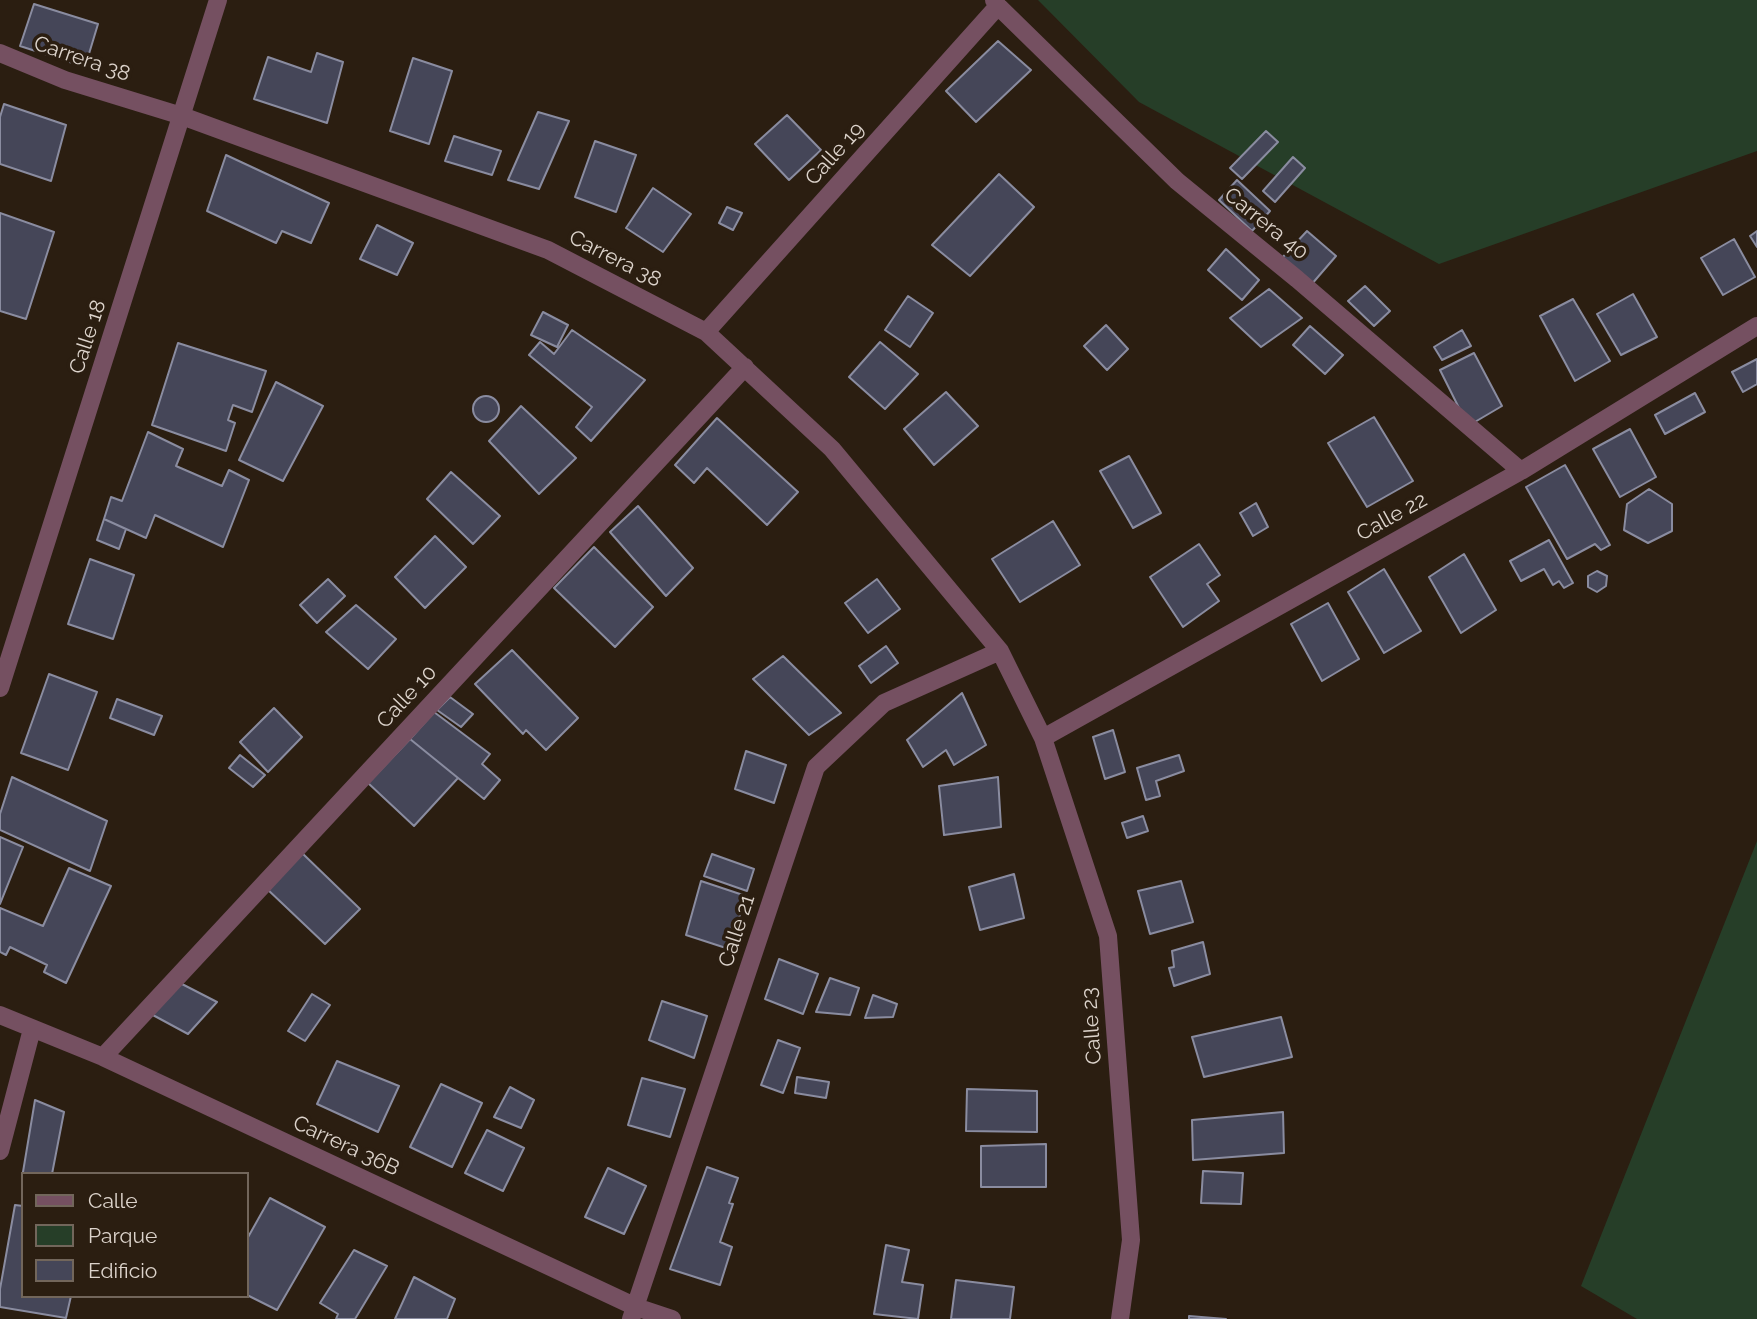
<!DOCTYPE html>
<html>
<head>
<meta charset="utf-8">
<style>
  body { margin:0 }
  #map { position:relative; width:1757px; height:1319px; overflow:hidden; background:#2b1e11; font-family:Raleway,sans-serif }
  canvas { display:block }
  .legend { position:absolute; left:21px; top:1172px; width:228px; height:126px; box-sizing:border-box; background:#2b1e11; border:2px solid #72665b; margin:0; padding:9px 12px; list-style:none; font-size:21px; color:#dcd3cb }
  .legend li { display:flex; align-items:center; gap:14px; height:35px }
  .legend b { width:35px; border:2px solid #72665b }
</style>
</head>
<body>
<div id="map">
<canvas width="1757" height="1319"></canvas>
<ul class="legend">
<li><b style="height:9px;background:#755061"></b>Calle</li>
<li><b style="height:19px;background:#263e28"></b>Parque</li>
<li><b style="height:19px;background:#454658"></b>Edificio</li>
</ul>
</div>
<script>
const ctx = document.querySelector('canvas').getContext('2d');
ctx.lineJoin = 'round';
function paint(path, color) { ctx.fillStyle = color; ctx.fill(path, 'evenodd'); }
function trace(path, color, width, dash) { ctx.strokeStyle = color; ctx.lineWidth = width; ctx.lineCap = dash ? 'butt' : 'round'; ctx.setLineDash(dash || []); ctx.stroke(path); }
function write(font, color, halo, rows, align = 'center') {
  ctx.font = font + ' Raleway,sans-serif'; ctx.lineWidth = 7; ctx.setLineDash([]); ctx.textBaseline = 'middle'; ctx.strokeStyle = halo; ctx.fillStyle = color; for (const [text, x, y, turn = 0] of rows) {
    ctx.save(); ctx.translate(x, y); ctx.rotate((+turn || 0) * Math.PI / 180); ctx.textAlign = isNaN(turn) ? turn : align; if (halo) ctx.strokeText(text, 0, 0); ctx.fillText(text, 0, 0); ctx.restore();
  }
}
paint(new Path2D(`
  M1038 0H1757V151L1439 264 1139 102Z
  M1757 841V1319H1637L1581 1286Z`), '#263e28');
const building = new Path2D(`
  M34 4 98 24 85 67 20 46Z
  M998 41 1031 70 976 122 946 91Z
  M317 53 343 62 327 123 254 99 268 57 311 72Z
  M413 58 452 71 429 144 390 131Z
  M4 104 66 125 51 181 0 164V117Z
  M538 112 569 121 539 189 508 180Z
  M787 115 821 150 789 180 755 144Z
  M1266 131 1278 142 1242 179 1230 168Z
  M454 136 501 151 492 175 445 161Z
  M595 141 636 155 616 212 575 197Z
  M226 155 329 203 311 243 282 231 276 243 207 211Z
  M1293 157 1305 168 1275 202 1263 191Z
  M999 174 1034 207 970 276 932 245Z
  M1237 180 1270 211 1252 231 1219 200Z
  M653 188 691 214 663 252 626 228Z
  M727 207 742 213 733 230 719 223Z
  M0 213 54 232 26 319 0 311Z
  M377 225 413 243 397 275 360 259Z
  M1307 231 1336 256 1311 285 1281 259Z
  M1757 231V247L1750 236Z
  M1734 239 1755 277 1723 295 1701 258Z
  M1226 249 1259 280 1242 300 1208 270Z
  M1365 286 1390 311 1374 326 1348 301Z
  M1269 289 1302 318 1261 347 1230 318Z
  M1633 294 1657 337 1621 355 1597 314Z
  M908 296 933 313 910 347 885 330Z
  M1573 299 1610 361 1575 381 1540 316Z
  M543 312 568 325 557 347 531 335Z
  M1106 325 1128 349 1107 370 1084 346Z
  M1310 326 1343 355 1325 374 1293 345Z
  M572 330 645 380 591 441 576 427 592 407 529 355 540 342 554 354Z
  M1462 330 1471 346 1442 360 1434 347Z
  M880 342 918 374 885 409 849 377Z
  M178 343 266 371 252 412 233 405 228 420 235 423 226 451 152 425Z
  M1474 353 1502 406 1468 426 1440 370Z
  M1757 359V384L1743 392 1732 372Z
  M276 382 323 406 283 481 239 460Z
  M946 392 978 426 934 465 904 429Z
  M1695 393 1705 412 1665 434 1655 415Z
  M473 409a13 13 0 1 1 26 0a13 13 0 1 1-26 0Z
  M521 406 576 458 539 494 489 441Z
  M1374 417 1413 481 1367 507 1328 443Z
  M717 418 798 492 767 525 707 468 694 483 675 465Z
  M1630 429 1656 477 1620 497 1593 449Z
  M148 432 183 449 176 466 222 486 229 470 249 480 223 547 155 515 146 538 104 519 111 497 122 501Z
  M1129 456 1161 513 1133 528 1100 471Z
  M1565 465 1610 545 1601 550 1595 544 1567 559 1526 487Z
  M451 472 500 516 473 544 427 499Z
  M1649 489 1672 504V531L1648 543 1624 530 1627 504Z
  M1256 503 1268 527 1253 536 1240 513Z
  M638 506 693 568 666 596 610 532Z
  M104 519 126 529 119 549 97 540Z
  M1053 521 1080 565 1020 602 992 559Z
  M435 536 466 567 425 608 395 577Z
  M1549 540 1573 583 1564 588 1559 581 1553 585 1544 569 1521 581 1510 561Z
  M1199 544 1220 575 1207 584 1219 601 1183 627 1150 577Z
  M594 547 653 607 615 647 554 588Z
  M1464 554 1496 610 1461 633 1429 577Z
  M90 559 134 575 113 639 68 624Z
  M1384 569 1421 631 1384 653 1348 592Z
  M1597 571 1607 576 1606 586 1597 592 1588 587V576Z
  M328 579 345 596 317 623 300 605Z
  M877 579 900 609 868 633 845 603Z
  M1328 603 1359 659 1322 681 1291 624Z
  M356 605 396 639 368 669 326 632Z
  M886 646 898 663 871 683 859 666Z
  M512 650 578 718 546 750 526 730 523 734 475 684Z
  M783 656 841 713 809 735 753 679Z
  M49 674 97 692 68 770 21 753Z
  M962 693 986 745 954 765 946 750 923 767 907 740Z
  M450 697 473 714 461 727 437 710Z
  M117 699 162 716 154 735 110 718Z
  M274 708 302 737 268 772 240 742Z
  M434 712 490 754 482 764 500 780 484 799 410 739Z
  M1113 730 1125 772 1105 779 1093 737Z
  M410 739 458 778 414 826 368 783Z
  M746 751 786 765 774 803 735 789Z
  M240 755 265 775 253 787 229 768Z
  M1179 755 1184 771 1156 781 1160 796 1146 800 1137 768Z
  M12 777 107 821 90 871 0 830V814Z
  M998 777 1001 827 944 835 939 786Z
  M1143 816 1148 831 1127 838 1122 823Z
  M0 837 23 847 0 904Z
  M301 852 360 909 325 944 266 888Z
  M712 854 754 869 747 891 704 876Z
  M69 868 111 886 66 983 44 972 47 965 10 947 6 955 0 952V908L43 926Z
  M1014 874 1024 918 980 930 969 887Z
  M701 881 746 896 729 949 686 935Z
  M1181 881 1193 922 1150 934 1138 891Z
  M1203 942 1210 974 1174 986 1169 968 1174 967 1172 951Z
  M779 959 818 974 803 1014 765 999Z
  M830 978 859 988 850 1015 816 1012Z
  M180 983 217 1002 188 1034 151 1014Z
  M312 994 330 1005 305 1041 288 1031Z
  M873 995 897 1004 893 1017 865 1018Z
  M662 1001 707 1016 694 1058 649 1040Z
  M1281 1017 1292 1057 1204 1077 1192 1037Z
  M778 1040 800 1048 783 1093 761 1085Z
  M337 1061 399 1086 378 1132 317 1104Z
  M797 1077 829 1082 826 1098 795 1093Z
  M642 1078 685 1089 670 1137 628 1125Z
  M441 1084 482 1103 452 1167 410 1147Z
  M510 1087 534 1100 521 1128 494 1117Z
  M967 1089 1037 1091V1132L966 1131Z
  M35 1100 64 1112 52 1174H23V1180L22 1178Z
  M1283 1112 1284 1153 1193 1160 1192 1120Z
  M487 1130 524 1148 503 1191 465 1173Z
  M1046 1144V1187H981V1146Z
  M707 1167 738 1178 729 1203 733 1204 720 1242 732 1247 720 1285 670 1269Z
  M608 1168 646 1186 624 1234 585 1217Z
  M1203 1171 1243 1173 1241 1204 1201 1203Z
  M270 1198 325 1227 277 1310 247 1295V1239Z
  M15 1205 23 1206V1296H71L66 1318 0 1307V1289Z
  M886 1245 909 1250 902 1282 923 1285 918 1319 874 1314Z
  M354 1250 387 1266 355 1319H336L338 1314 320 1303Z
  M414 1277 455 1299 447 1319H395Z
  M956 1280 1014 1287 1010 1319H951Z
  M1189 1316 1226 1319H1189Z`);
paint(building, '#454658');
trace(building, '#8a8ca0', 2);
trace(new Path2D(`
  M994 0 998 6 1177 181 1297 279 1521 471
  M0 53 65 80 182 116 548 250 706 332 832 449 1000 651 1043 738 1108 936 1131 1240 1120 1319
  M706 332 998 6
  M0 688 218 0
  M1043 738 1521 471 1757 326
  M0 1015 103 1057 636 1307 672 1319
  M103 1057 745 367
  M0 1151 32 1029
  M631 1319 816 767 884 703 1000 651`), '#755061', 18);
write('21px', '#dcd3cb', '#2b1e11', [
  ["Carrera 38",82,59,19],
  ["Calle 19",835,154,-48],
  ["Carrera 40",1266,224,39],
  ["Carrera 38",615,259,27],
  ["Calle 18",88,337,-72],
  ["Calle 22",1392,517,-29],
  ["Calle 10",407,697,-47],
  ["Calle 21",737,931,-72],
  ["Calle 23",1092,1026,-94],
  ["Carrera 36B",346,1146,25]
]);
</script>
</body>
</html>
